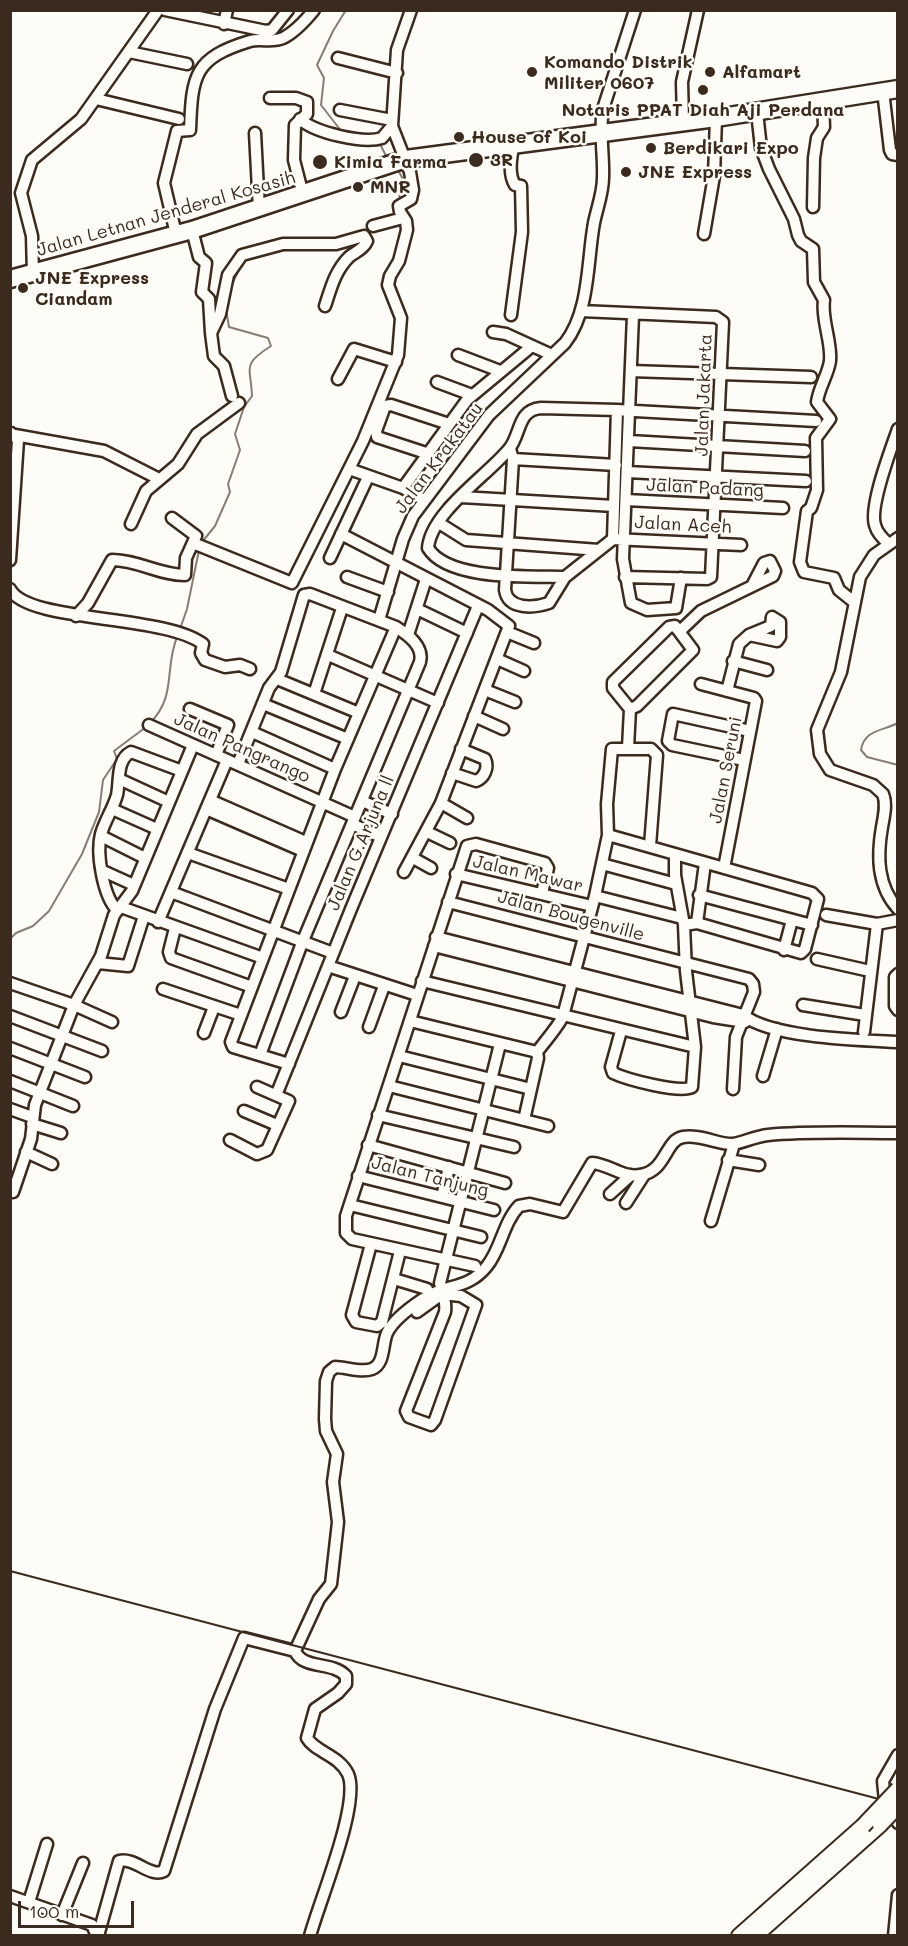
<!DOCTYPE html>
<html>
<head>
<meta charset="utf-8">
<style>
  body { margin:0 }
  #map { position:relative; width:908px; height:1946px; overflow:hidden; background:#fdfcf7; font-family:Mali,sans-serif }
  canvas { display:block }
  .frame { position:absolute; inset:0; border:12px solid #3b2a1e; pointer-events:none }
  .scale { position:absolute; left:18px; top:1901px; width:116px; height:27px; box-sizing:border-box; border:3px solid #3b2a1e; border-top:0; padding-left:8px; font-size:18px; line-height:21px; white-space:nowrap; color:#3b2a1e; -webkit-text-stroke:4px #fdfcf7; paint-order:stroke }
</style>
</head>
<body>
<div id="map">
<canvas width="908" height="1946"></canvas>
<div class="frame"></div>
<div class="scale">100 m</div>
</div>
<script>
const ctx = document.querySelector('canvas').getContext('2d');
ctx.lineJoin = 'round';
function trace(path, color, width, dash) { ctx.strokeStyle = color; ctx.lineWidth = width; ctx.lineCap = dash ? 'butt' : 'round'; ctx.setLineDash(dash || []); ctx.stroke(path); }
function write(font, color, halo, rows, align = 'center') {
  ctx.font = font + ' Mali,sans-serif'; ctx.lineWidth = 5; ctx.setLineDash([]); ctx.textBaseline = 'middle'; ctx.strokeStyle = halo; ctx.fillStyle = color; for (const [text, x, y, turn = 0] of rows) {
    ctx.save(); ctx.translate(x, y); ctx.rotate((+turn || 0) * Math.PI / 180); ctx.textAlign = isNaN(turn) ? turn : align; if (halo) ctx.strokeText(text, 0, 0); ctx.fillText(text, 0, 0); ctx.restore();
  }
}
trace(new Path2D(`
  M342 132 321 105 324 78 317 65 333 31 346 10
  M377 144H380L387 158
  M397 168 406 185 399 190 400 201
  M230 289 240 267
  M202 542 215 526 230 492 228 484 240 450 235 434 244 407 252 396C251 367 241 365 271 346L268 338 229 327 226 309
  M180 629 187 609 199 550
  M150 723C177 696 164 669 177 637
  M898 723C882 731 864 730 861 750L867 757 898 765
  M10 939 16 933 33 926 49 911 82 854 99 812 103 780 117 759 114 751 146 727`), '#887d74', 2);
const minor = new Path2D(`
  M165 10 266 31 272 30 288 10
  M224 24 227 10
  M129 52 187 64
  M338 58 397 73
  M883 91 890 150 892 154 898 155
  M270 98H296L307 102V114L295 125 294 160 303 195
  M96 99 179 119
  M340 110 392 120
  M757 112 761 148 769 169 794 219 798 235 801 241 813 249 814 282 824 300C821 320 832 341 830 361 828 375 819 387 817 402L830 419 816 438 817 490 811 508 807 511 800 562 804 572 834 578 839 590 854 602
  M300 119C315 133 364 144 382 138L392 126
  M683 121 682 82 698 10
  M255 133 259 209
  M813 207 814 158 817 138 824 127 823 102
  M373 226 403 218
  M192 230 199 257 206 263 202 292 209 299 211 333
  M176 234 164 183 177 131 190 130C192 75 194 58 250 41 261 38 272 43 283 38 295 32 305 21 314 10
  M704 234 714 176 716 118
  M33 274 32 236 21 193 32 160 81 119 158 10
  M581 311 716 317 723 322 711 577 707 579 625 577
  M511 315 522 232 521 186 515 185C508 174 511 156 514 144
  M633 315 623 559 631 603 647 610 676 608 681 578
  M493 332 506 334 552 355
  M458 355 500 371
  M631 371 811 377
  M338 379 354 349 396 362
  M437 382 472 395
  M232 396 224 366 214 356 211 333 220 314 228 275 242 255 283 244H336L364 236 367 241C363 250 356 251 349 257 335 271 331 288 325 306
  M15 435 104 451 159 479
  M629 441 805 451
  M510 449 513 459 505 590C508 610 534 608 549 603L565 577 613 539 741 545
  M429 454 377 437 376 431 385 406 391 405 449 424
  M513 459 616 465
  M352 470 403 488 424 500
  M627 472 806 481
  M403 488 467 400 532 346
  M461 497 614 506
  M626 500 783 508
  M439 523 466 540 599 550
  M131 524 146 491 178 464 197 434 239 403
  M341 534 488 610 509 626 441 803 404 872
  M898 538 874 555 860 577 841 672 817 730 820 754 830 770 873 785 883 794C887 804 884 816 882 827 877 856 877 886 898 909
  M613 539 617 410 816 421
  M193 543 292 583 363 441 398 355 401 318 388 285 390 276 399 261 407 230 406 221 400 212 399 206 411 199 413 190 410 172 392 126 397 50 411 10
  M889 544C883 539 877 533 875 525 869 506 891 449 898 429
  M330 558 368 477
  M10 560 18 440 11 433
  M347 577 388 592
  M565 577C531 576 448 581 428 548 431 512 488 475 509 449 521 435 517 410 541 408L617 410
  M10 589C27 623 164 614 203 644L201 653 205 660 225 667 240 665 250 669
  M417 609 467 633
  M76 616 88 603 112 560C138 560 159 575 185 575L186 558 196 536 172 518
  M379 620 403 539 413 516 489 415 565 343C590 311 587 261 594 223 597 208 603 193 603 178 604 155 599 132 603 109L635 10
  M680 631 701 611 773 576 775 571 770 561 764 563 753 584
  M507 632 534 643
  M408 635 426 579
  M328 655 438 703
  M497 659 524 671
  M733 661 767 670
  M277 679 359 713
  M701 684 754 698 756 701 724 868
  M485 690 515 702
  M727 691 739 644 749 635 771 626 772 617 780 622V637L777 641 749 635
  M314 694 342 608
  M263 704 348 739
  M190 709 228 725 216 755
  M474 716 503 729
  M149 725 355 817
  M252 732 335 769
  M628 748 630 709 613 688V682L669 627 675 626 693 650 637 706 630 709
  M744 760 672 745 668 741 673 714 750 731
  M238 764 269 688 281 672 304 595 310 594 396 627C408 635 424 646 420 662L302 943 260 1055
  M452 773 476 781C484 778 489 768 485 759L461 749
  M119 779 169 802
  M210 800 306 842
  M362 801 392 814
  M441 803 467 818
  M112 809 157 829
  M206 809 303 851
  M352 824 381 837
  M427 832 450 843
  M608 835 675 854V875L684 925 686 971 695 1047 692 1087C680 1094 626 1079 613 1073L611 1067 621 1031
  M101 836 145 858
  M188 853 289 889
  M675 854 812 893 818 899 805 949 801 953 697 923 684 925
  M413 858 431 868
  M602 864 676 884
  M103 871 134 885
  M456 874 592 906
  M171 892 333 953
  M699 895 812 925
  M595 896 682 918
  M448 902 749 979 753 984 754 992 736 1037 733 1089
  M121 907 263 958
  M117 910C103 896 96 853 101 834 105 820 113 809 117 795 120 781 116 760 131 752L182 771
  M826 915 877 924
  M158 922 227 760
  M697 923 705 863
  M175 928 169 952 171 958 252 987
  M436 937 743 1015C772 1038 859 1040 898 1042
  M434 946 713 1017 745 1022
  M784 950 792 920
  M817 959 870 971
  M98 963 128 966 144 916
  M328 966 417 995
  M898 974 895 977V1006L898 1010
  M422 981 695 1047
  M10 983 74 1005 112 1022
  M163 989 241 1015
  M803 1005 865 1015
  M341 1012 355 976
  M10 1016 102 1051
  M410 1021 537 1052
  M369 1027 384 986
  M864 1032 877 924 898 920
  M204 1033 214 1007
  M10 1048 85 1077
  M399 1056 531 1089
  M289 1064 233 1047 231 1042 335 769 396 627
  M763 1076 777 1029
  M10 1081 73 1106
  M389 1086 548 1126
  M277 1093 351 909 478 606
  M10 1109 32 1117
  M244 1111 277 1125
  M378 1115 514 1147
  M524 1120 538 1058 537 1052C543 1044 560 1024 563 1016L595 896 608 835 607 804 612 749H651L657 755 650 846
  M32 1124 61 1133
  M230 1140 257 1154 267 1150 289 1101 257 1087
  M368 1145 505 1183
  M26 1152 52 1164
  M728 1160 759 1165
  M358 1176 494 1210
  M13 1192 31 1139 35 1105 74 1005 101 956 114 915 132 891 193 745
  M610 1194 631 1175
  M442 1197 449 1167
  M626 1203 644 1175
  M350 1205 481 1237
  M711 1221 734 1144
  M371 1244 352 1315 356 1322 377 1326 382 1322 400 1251
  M475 1266 352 1239 346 1233V1216L467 846 476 844 545 863 548 868 542 893
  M394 1279 427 1289
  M417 1312 442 1294 461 1296 476 1305 435 1420 431 1425 409 1417 406 1411 445 1312C447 1301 442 1294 440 1283L500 1044
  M898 1755 883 1781 885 1801 898 1823
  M10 1896 92 1925 97 1936
  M29 1902 47 1844
  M62 1915 83 1863
  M98 1936 119 1861C135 1857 150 1878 164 1871L215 1709 244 1638 295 1651
  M310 1936C319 1902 361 1803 348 1774 339 1755 315 1752 307 1738L315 1709 338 1693 346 1684V1676C333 1661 303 1670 295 1651L319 1599 331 1584 338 1522 333 1482 337 1454 326 1431 325 1419 326 1381 329 1372 335 1367C346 1367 361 1373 372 1369 385 1364 382 1344 387 1333 393 1320 411 1307 423 1299 446 1283 467 1291 487 1266 501 1249 503 1223 519 1206L530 1204 563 1212 592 1163C609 1164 622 1178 640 1175 666 1172 665 1140 683 1137 700 1134 720 1145 733 1144 742 1143 756 1136 768 1135 811 1131 855 1133 898 1133
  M894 1936 898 1895`);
const major = new Path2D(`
  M739 1936 863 1826
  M755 1936 880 1825`);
const highway = new Path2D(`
  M10 279 192 230 406 159 716 118 898 89`);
trace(minor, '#3b2a1e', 15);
trace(major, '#3b2a1e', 18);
trace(highway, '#3b2a1e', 21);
trace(minor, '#fdfcf7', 10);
trace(major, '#fdfcf7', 14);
trace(highway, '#fdfcf7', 16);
trace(new Path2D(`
  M10 1571 898 1804`), '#3b2a1e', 2);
const majorBridge = new Path2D(`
  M880 1825 898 1806
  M863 1826 898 1789`);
trace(majorBridge, '#3b2a1e', 18, []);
trace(majorBridge, '#fdfcf7', 14);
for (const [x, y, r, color] of [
  [532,72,6,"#3b2a1e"],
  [710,72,6,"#3b2a1e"],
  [703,90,6,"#3b2a1e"],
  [459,137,6,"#3b2a1e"],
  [651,148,6,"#3b2a1e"],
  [476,160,8,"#3b2a1e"],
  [320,162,8,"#3b2a1e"],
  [626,172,6,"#3b2a1e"],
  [358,187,6,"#3b2a1e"],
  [23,288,6,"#3b2a1e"]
]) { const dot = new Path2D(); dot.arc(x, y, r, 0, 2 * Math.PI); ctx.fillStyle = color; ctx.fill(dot); trace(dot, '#fdfcf7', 2); }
write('bold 18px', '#3b2a1e', '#fdfcf7', [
  ["Komando Distrik",544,62],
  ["Militer 0607",544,83],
  ["Alfamart",722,72],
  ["Notaris PPAT Diah Aji Perdana",703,110,"center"],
  ["House of Koi",471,137],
  ["Berdikari Expo",663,148],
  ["3R",490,160],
  ["Kimia Farma",334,162],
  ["JNE Express",638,172],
  ["MNR",370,187],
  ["JNE Express",35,278],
  ["Ciandam",35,299]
], 'left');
write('18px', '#3b2a1e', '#fdfcf7', [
  ["Jalan Letnan Jenderal Kosasih",166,214,-16],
  ["Jalan Jakarta",704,395,-88],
  ["Jalan Krakatau",439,458,-53],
  ["Jalan Padang",705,488,3],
  ["Jalan Aceh",683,525,3],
  ["Jalan Pangrango",242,748,24],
  ["Jalan Seruni",726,770,-79],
  ["Jalan G.Arjuna ll",361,843,-67],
  ["Jalan Mawar",528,874,13],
  ["Jalan Bougenville",571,916,15],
  ["Jalan Tanjung",430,1177,14]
]);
</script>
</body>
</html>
